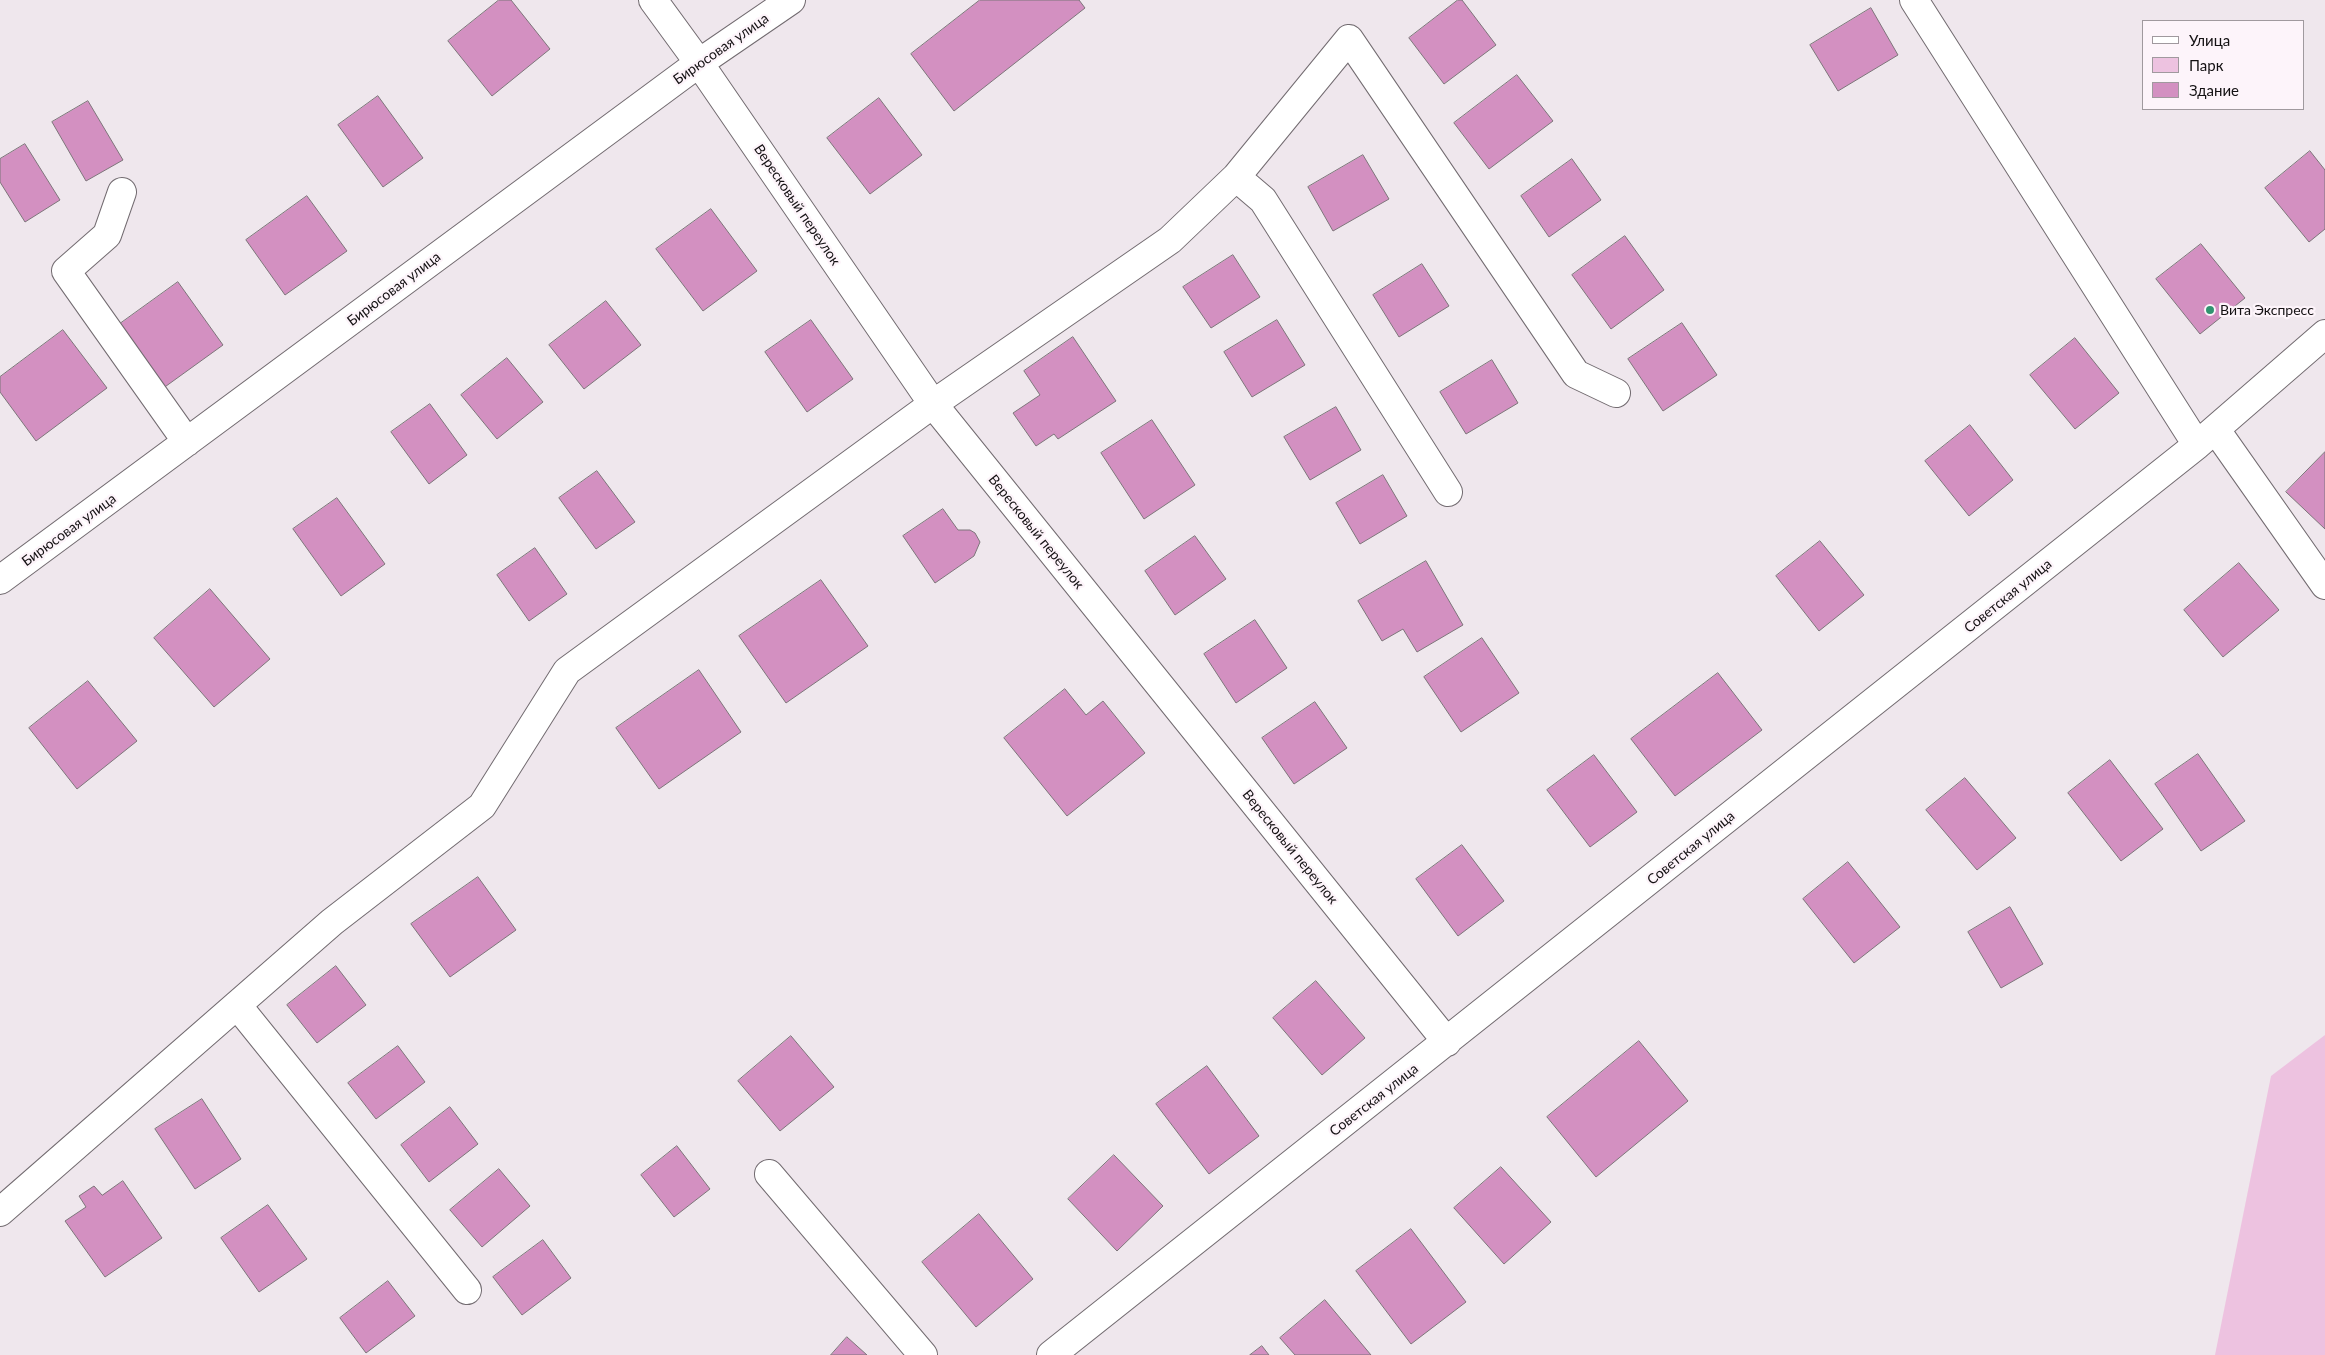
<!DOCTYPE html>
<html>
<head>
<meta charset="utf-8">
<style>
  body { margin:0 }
  #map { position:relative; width:2325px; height:1355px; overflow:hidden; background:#efe7ed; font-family:Lato,sans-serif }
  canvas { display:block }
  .legend { position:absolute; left:2142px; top:20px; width:162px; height:90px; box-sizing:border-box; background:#fdf4fa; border:1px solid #a0999e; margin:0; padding:6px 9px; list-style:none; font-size:15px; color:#141113 }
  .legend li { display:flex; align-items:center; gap:10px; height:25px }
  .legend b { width:25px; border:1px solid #a0999e }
</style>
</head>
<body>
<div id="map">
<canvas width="2325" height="1355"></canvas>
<ul class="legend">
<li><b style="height:6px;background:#fff"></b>Улица</li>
<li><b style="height:14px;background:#edc2e0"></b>Парк</li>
<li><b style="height:14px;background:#d390c1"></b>Здание</li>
</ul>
</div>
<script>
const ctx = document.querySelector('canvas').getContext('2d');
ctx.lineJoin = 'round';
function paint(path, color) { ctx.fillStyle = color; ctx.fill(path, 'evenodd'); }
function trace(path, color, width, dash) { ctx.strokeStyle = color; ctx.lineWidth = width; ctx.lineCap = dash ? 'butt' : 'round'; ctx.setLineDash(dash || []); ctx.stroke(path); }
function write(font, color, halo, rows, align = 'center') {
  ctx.font = font + ' Lato,sans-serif'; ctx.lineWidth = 4.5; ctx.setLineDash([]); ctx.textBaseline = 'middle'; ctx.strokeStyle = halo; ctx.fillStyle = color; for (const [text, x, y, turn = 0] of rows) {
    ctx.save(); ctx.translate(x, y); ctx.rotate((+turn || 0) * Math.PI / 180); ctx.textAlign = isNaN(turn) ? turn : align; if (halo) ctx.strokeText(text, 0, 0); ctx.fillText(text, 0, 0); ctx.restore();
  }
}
paint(new Path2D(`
  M2325 1035V1355H2215L2271 1076Z`), '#edc2e0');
const building = new Path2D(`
  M499 0H511L550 49 492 96 448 41Z
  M980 0H1079L1085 8 954 111 911 54Z
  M1458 0H1462L1496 45 1444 84 1409 38Z
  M1871 8 1898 55 1838 91 1810 45Z
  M1517 75 1553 121 1489 169 1454 123Z
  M378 96 423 158 383 187 338 125Z
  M879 98 922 155 870 194 827 138Z
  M88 101 123 160 86 181 52 122Z
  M25 144 60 200 25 222 0 182V159Z
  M2310 151 2325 170V229L2309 242 2265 188Z
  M1363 155 1389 199 1333 231 1308 187Z
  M1572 159 1601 200 1549 237 1521 196Z
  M307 196 347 251 285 295 246 240Z
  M711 209 757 271 703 311 656 249Z
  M1625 236 1664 290 1611 329 1572 275Z
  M2201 244 2245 298 2200 334 2156 279Z
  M1233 255 1260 297 1211 328 1183 287Z
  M1422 264 1449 306 1399 337 1373 295Z
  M178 282 223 345 162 389 117 326Z
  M606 301 641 345 584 389 549 345Z
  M811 320 853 379 807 412 765 352Z
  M1277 320 1305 365 1252 397 1224 352Z
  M1682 323 1717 375 1663 411 1628 359Z
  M63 330 107 388 36 441 0 392V377Z
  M1073 337 1116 401 1058 439 1054 434 1036 446 1013 413 1040 395 1024 371Z
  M2075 338 2119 393 2075 429 2030 375Z
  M507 358 543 402 497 439 461 395Z
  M1492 360 1518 403 1466 434 1440 392Z
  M430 404 467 455 429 484 391 432Z
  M1336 407 1361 450 1310 480 1284 437Z
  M1152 420 1195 485 1144 519 1101 453Z
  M1970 425 2013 480 1969 516 1925 461Z
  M2325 452V529L2286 492Z
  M597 471 635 522 596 549 559 498Z
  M1383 475 1407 516 1360 544 1336 503Z
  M337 498 385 564 341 596 293 529Z
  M943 509 958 530H970L975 533 980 542 974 556 935 583 903 536Z
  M1195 536 1226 579 1175 615 1145 571Z
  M1820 541 1864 595 1819 631 1776 576Z
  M535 548 567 594 529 621 497 575Z
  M1426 561 1463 625 1417 652 1403 629 1382 641 1358 601Z
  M2239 563 2279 610 2223 657 2184 610Z
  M821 580 868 646 786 703 739 636Z
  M210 589 270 659 214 707 154 638Z
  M1255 620 1287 668 1236 703 1204 654Z
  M1482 638 1519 693 1461 732 1424 677Z
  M699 670 741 732 659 789 616 728Z
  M1718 673 1762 730 1675 796 1631 739Z
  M88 681 137 741 77 789 29 728Z
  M1065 689 1086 715 1103 701 1145 753 1067 816 1004 738Z
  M1315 702 1347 748 1294 784 1262 738Z
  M2198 754 2245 821 2201 851 2155 784Z
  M1594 755 1637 812 1590 847 1547 790Z
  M2110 760 2163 829 2121 861 2068 793Z
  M1965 778 2016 838 1977 870 1926 810Z
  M1462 845 1504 901 1458 936 1416 879Z
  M1848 862 1900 927 1854 963 1803 899Z
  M478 877 516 930 450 977 411 924Z
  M2010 907 2043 964 2001 988 1968 932Z
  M336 966 366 1005 317 1043 287 1005Z
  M1316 981 1365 1038 1322 1075 1273 1018Z
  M791 1036 834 1087 780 1131 738 1081Z
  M1639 1041 1688 1101 1596 1177 1547 1117Z
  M398 1046 425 1082 376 1119 348 1083Z
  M1207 1066 1259 1136 1209 1174 1156 1104Z
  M202 1099 241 1159 195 1189 155 1129Z
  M450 1107 478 1144 429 1182 401 1145Z
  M677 1146 710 1189 674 1217 641 1175Z
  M1114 1155 1163 1206 1117 1251 1068 1199Z
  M1501 1167 1551 1222 1504 1264 1454 1208Z
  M499 1169 530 1206 482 1247 450 1210Z
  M123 1181 162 1238 105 1277 65 1221 86 1207 79 1196 94 1186 102 1195Z
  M268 1205 307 1259 259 1292 221 1238Z
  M979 1214 1033 1279 976 1327 922 1262Z
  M1411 1229 1466 1302 1411 1344 1356 1271Z
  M543 1240 571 1278 522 1315 493 1277Z
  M388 1281 415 1316 366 1353 340 1318Z
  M1325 1300 1371 1355H1295L1280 1338Z
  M847 1337 867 1355H831Z
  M1262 1346 1269 1355H1250Z`);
paint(building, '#d390c1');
trace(building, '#7d757a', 1);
const minor = new Path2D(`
  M653 0 699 63 933 404 1447 1042
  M1914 0 2197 445
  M1236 177 1349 39 1576 374 1616 393
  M122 192 107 235 66 271 187 442
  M2216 430 2325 585
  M0 580 699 63 791 0
  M237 1005 467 1290
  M769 1174 923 1355
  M0 1212 332 922 482 806 567 671 933 404 1170 240 1236 177 1263 200 1448 492
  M1051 1355 2197 445 2325 334`);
trace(minor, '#726b70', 30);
trace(minor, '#fff', 28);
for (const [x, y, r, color] of [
  [2210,310,5,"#309470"]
]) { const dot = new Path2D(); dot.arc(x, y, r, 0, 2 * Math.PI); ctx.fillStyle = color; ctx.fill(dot); trace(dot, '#fdf4fa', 2); }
write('14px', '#141113', '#fdf4fa', [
  ["Бирюсовая улица",721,49,-35],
  ["Вересковый переулок",797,205,56],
  ["Бирюсовая улица",394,289,-37],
  ["Бирюсовая улица",69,530,-36],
  ["Вересковый переулок",1036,532,51],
  ["Советская улица",2008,596,-39],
  ["Вересковый переулок",1290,847,51],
  ["Советская улица",1691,848,-39],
  ["Советская улица",1374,1100,-38]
]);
write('14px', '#141113', '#fdf4fa', [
  ["Вита Экспресс",2220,310]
], 'left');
</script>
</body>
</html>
